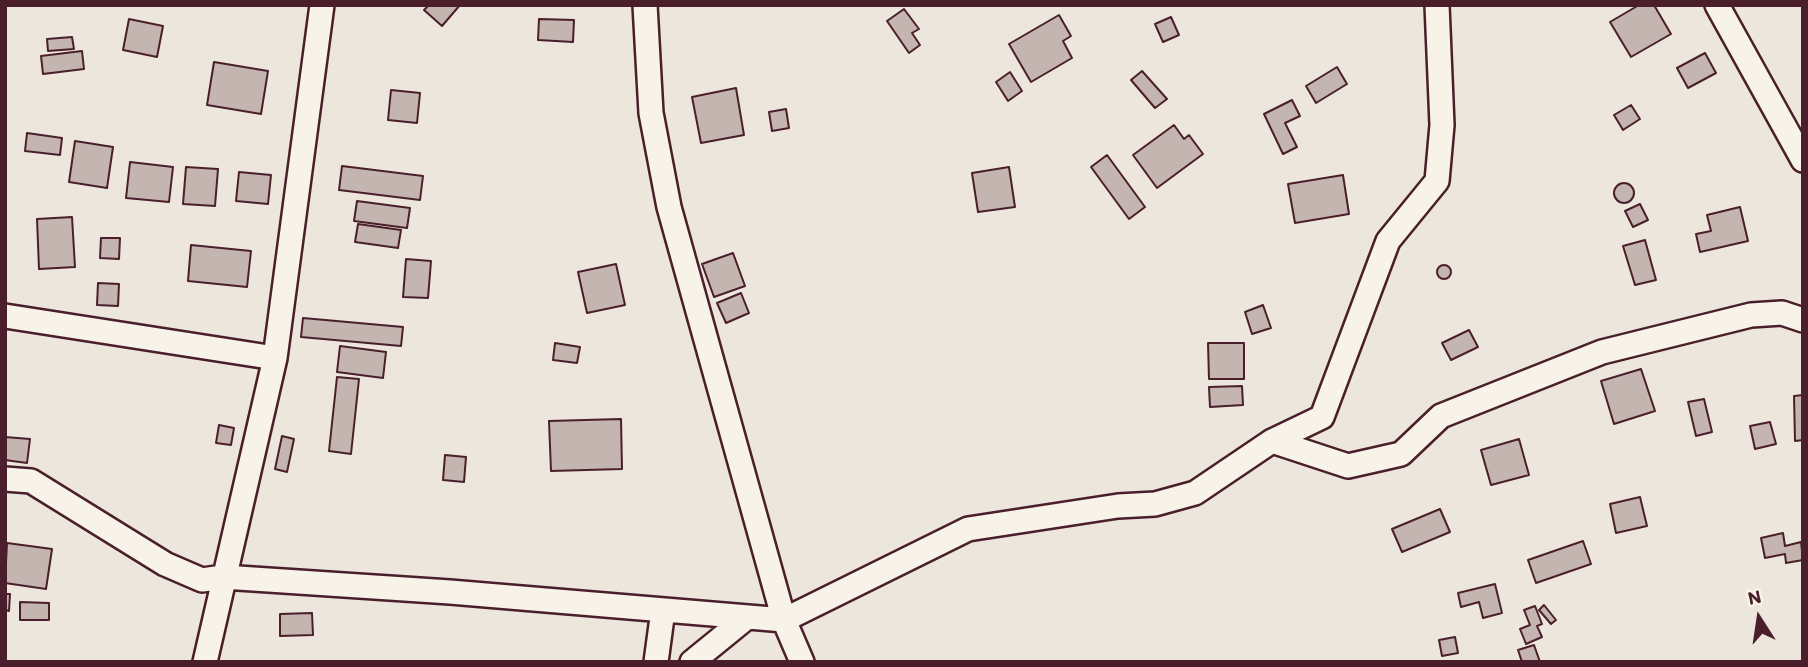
<!DOCTYPE html>
<html>
<head>
<meta charset="utf-8">
<style>
  body { margin:0 }
  #map { position:relative; width:1808px; height:667px; overflow:hidden; background:#ece6dd; font-family:Itim,sans-serif }
  canvas { display:block }
  .frame { position:absolute; inset:0; border:7px solid #4a1f2b; pointer-events:none }
  .north { position:absolute; left:1724px; top:583px; width:70px; height:70px; -webkit-text-stroke:5px #f7f3e8; paint-order:stroke; rotate:348deg; font-size:19px; font-weight:700; line-height:28px; text-align:center; color:#4a1f2b }
  .north::after { content:''; display:block; margin:auto; width:24px; height:32px; background:#4a1f2b; clip-path:polygon(50% 0,100% 100%,50% 72%,0 100%) }
</style>
</head>
<body>
<div id="map">
<canvas width="1808" height="667"></canvas>
<div class="frame"></div>
<div class="north">N</div>
</div>
<script>
const ctx = document.querySelector('canvas').getContext('2d');
ctx.lineJoin = 'round';
function paint(path, color) { ctx.fillStyle = color; ctx.fill(path, 'evenodd'); }
function trace(path, color, width, dash) { ctx.strokeStyle = color; ctx.lineWidth = width; ctx.lineCap = dash ? 'butt' : 'round'; ctx.setLineDash(dash || []); ctx.stroke(path); }
const building = new Path2D(`
  M429 5H460L442 26 424 10Z
  M1639 5H1654L1671 34 1631 57 1610 22Z
  M904 9 919 29 912 33 920 45 909 53 887 21Z
  M1059 15 1071 36 1063 41 1072 58 1031 82 1009 44Z
  M1171 17 1179 35 1163 42 1155 24Z
  M129 19 163 26 157 57 123 50Z
  M539 19 574 20 573 42 538 40Z
  M72 37 74 49 48 51 47 39Z
  M82 51 84 69 43 74 41 56Z
  M1705 53 1716 73 1688 88 1677 68Z
  M214 62 268 71 261 114 207 105Z
  M1337 67 1347 84 1316 103 1306 86Z
  M1142 71 1167 99 1155 108 1131 80Z
  M1010 72 1022 91 1008 101 996 82Z
  M736 88 744 135 701 143 692 97Z
  M391 90 420 93 417 123 388 120Z
  M1292 100 1300 116 1285 123 1297 147 1283 154 1264 114Z
  M1631 105 1640 119 1623 130 1614 115Z
  M786 109 789 128 772 131 769 112Z
  M1174 125 1184 139 1189 135 1203 154 1157 188 1133 155Z
  M27 133 62 138 60 155 25 151Z
  M75 141 113 147 107 188 69 182Z
  M1107 155 1145 207 1129 219 1091 167Z
  M130 162 173 167 169 202 126 198Z
  M342 166 423 176 420 200 339 190Z
  M186 167 218 169 215 206 183 204Z
  M1009 167 1015 207 978 212 972 173Z
  M239 172 271 175 268 204 236 201Z
  M1343 175 1349 214 1295 223 1288 184Z
  M1614 193a10 10 0 1 1 20 0a10 10 0 1 1-20 0Z
  M357 201 410 208 407 228 354 221Z
  M1640 204 1648 220 1633 227 1625 211Z
  M1740 207 1748 241 1700 252 1696 234 1711 231 1707 215Z
  M72 217 75 267 39 269 37 219Z
  M358 224 401 230 398 248 355 242Z
  M101 238H120L119 259 100 258Z
  M1645 240 1656 280 1635 285 1623 246Z
  M191 245 251 251 247 287 188 281Z
  M733 253 745 286 714 297 702 264Z
  M406 259 431 261 428 298 403 297Z
  M616 264 625 305 587 313 578 272Z
  M1437 272a7 7 0 1 1 14 0a7 7 0 1 1-14 0Z
  M98 283 119 284 118 306 97 305Z
  M741 293 749 313 726 323 717 303Z
  M1263 305 1271 328 1252 334 1245 312Z
  M303 318 403 327 401 346 301 337Z
  M1469 330 1478 347 1451 360 1442 343Z
  M555 343 580 347 577 363 553 360Z
  M1208 343H1244V379H1209Z
  M340 346 386 352 383 378 337 372Z
  M1641 369 1655 411 1614 424 1601 381Z
  M337 377 359 379 351 454 329 451Z
  M1242 386 1243 405 1210 407 1209 387Z
  M1803 395V440L1795 441 1794 396Z
  M1704 399 1712 432 1696 436 1688 402Z
  M621 419 622 469 551 471 549 421Z
  M1770 422 1776 444 1755 449 1750 426Z
  M219 425 234 428 231 445 216 443Z
  M282 436 294 439 287 472 275 469Z
  M5 437 30 439 27 463 5 460Z
  M1519 439 1529 475 1491 485 1481 450Z
  M445 455 466 457 464 482 443 480Z
  M1640 497 1647 526 1616 533 1610 504Z
  M1440 509 1450 532 1402 552 1392 529Z
  M1783 533 1785 546 1801 542 1803 560 1786 563 1785 554 1765 558 1761 538Z
  M1583 541 1591 564 1536 583 1528 560Z
  M7 543 52 549 46 589 5 583Z
  M1495 584 1502 613 1483 618 1479 602 1461 607 1458 593Z
  M5 594H10L9 611 5 610Z
  M20 602 49 603V620H20Z
  M1544 605 1556 620 1551 624 1539 610Z
  M1535 606 1542 624 1537 626 1542 637 1526 644 1520 629 1530 625 1524 610Z
  M312 613 313 635 280 636V614Z
  M1455 637 1458 653 1442 656 1439 640Z
  M1534 645 1540 662H1522L1518 650Z`);
paint(building, '#c4b5b0');
trace(building, '#4a1f2b', 2);
const minor = new Path2D(`
  M645 5 651 113 669 207 784 620 802 662
  M1717 5 1803 160
  M5 316 275 358
  M1272 441 1348 466 1401 454 1441 416 1602 352 1751 315 1782 313 1803 320
  M5 479 31 481 165 564 202 580 223 577 450 592 784 620 968 529 1118 506 1155 504 1195 493 1272 441 1322 417 1388 241 1437 181 1442 125 1437 5
  M205 662 275 358 322 5
  M656 662 663 610
  M692 662 746 618`);
trace(minor, '#4a1f2b', 28);
trace(minor, '#f7f3e8', 23);
</script>
</body>
</html>
